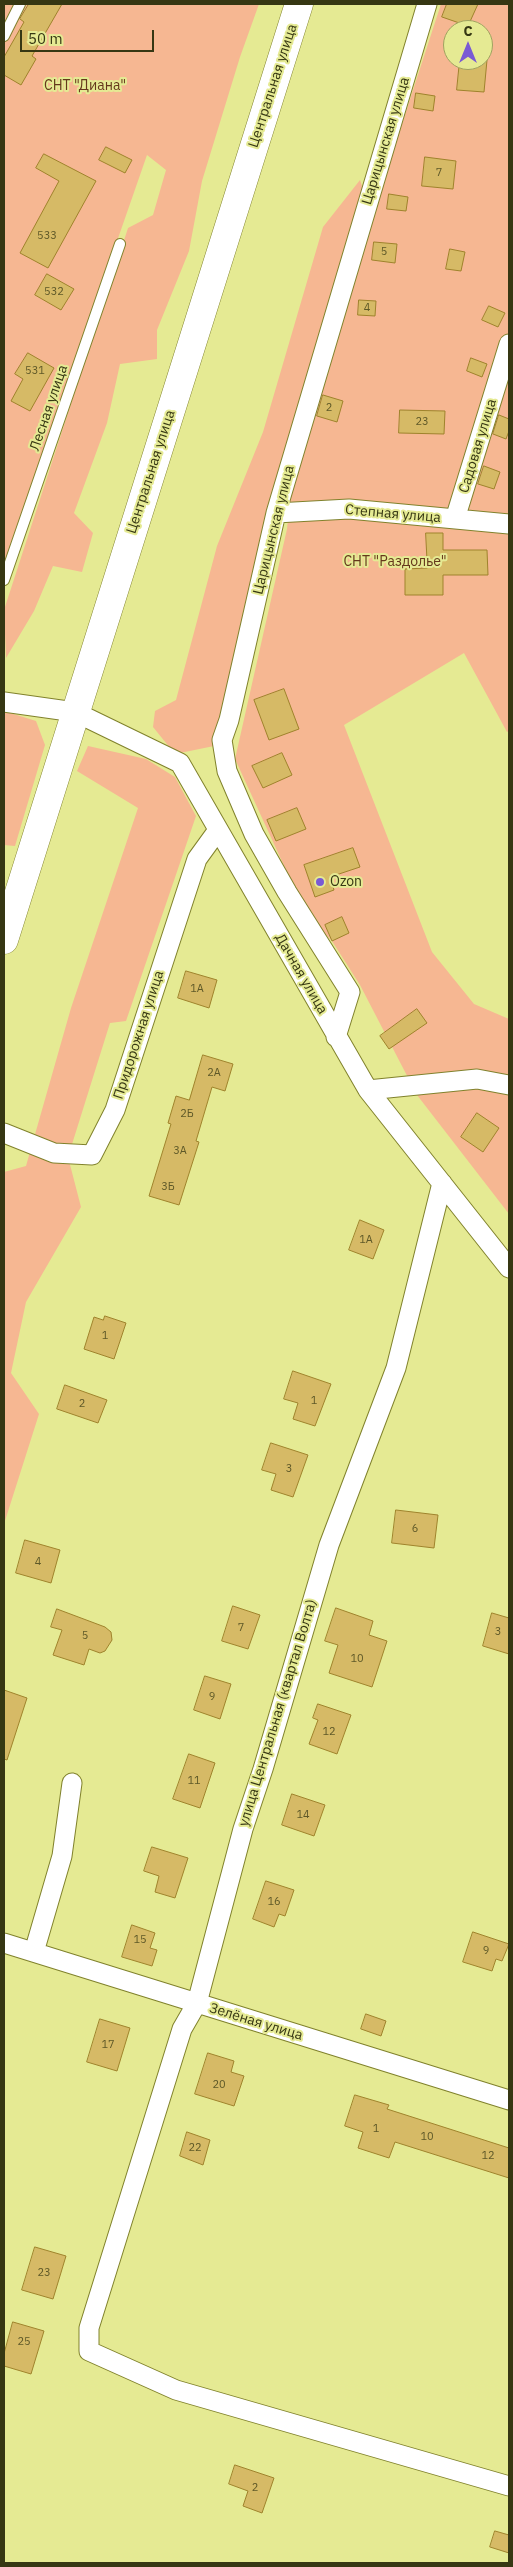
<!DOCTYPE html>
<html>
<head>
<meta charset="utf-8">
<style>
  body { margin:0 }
  #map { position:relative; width:513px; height:2567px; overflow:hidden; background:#e5ea93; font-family:"IBM Plex Sans",sans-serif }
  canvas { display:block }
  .frame { position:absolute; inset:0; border:5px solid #363713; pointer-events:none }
  .north { position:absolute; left:443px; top:20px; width:50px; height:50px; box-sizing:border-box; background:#e5ea93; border:1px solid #9fa260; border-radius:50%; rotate:0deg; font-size:14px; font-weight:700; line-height:20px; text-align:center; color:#363713 }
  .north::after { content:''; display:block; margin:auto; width:18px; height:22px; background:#795ad4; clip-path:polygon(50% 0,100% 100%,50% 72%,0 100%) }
  .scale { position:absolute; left:20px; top:30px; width:134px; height:22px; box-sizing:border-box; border:2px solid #363713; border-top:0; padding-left:6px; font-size:15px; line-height:18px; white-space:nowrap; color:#363713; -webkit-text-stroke:4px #e5ea93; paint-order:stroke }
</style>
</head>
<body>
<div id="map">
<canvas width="513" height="2567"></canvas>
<div class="frame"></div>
<div class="north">С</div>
<div class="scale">50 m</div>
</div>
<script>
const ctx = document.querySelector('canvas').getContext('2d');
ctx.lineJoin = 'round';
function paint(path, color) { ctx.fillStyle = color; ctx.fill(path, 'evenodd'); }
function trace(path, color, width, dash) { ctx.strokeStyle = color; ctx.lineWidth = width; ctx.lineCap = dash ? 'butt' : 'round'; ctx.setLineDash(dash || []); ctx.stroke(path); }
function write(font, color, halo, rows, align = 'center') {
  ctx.font = font + ' "IBM Plex Sans",sans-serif'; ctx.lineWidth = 4; ctx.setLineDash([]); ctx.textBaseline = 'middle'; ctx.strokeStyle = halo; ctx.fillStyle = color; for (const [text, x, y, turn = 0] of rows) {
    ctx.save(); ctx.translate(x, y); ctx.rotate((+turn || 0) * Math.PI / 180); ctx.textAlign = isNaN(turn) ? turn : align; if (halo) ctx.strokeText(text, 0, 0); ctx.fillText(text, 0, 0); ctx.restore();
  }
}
paint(new Path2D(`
  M4 4H259L240 57 202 181 189 251 157 330V359L120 364 107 423 74 513 93 533 82 572 53 566 34 611 6 658 4 610 128 228 153 215 166 170 147 155 4 566Z
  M441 4H509V731L507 732 464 653 344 725 432 952 474 1004 509 1019V1214L417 1095 360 985 332 941 315 924 302 905 235 759 287 529 291 491 374 210ZM453 30H483V60H453Z
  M360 180 367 201 214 746 175 754 153 727 155 711 176 700 217 546 263 432 323 227Z
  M4 711 36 721 45 745 15 846 4 845Z
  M88 746 146 759 175 777 196 816 126 1021 110 1023 68 1157 81 1207 26 1302 11 1373 39 1414 4 1524V1172L26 1166 71 1008 138 808 77 771Z`), '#f6b792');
const building = new Path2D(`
  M29 4H62L32 56 36 59 21 85 4 75V57L24 22 20 19Z
  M447 4H478L468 26 442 17Z
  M460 60H487L484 92 457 90Z
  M416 93 435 96 433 111 414 108Z
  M106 147 132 160 125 173 99 160Z
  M44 154 96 181 48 268 20 253 59 181 36 168Z
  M425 157 456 161 453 189 422 186Z
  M389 194 408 197 406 211 387 209Z
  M374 242 397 244 395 263 372 260Z
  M450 249 465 252 461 271 446 269Z
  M47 274 74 289 61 310 35 295Z
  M359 300 376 301 375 316 358 315Z
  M489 306 505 313 498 327 482 320Z
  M28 353 54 368 30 411 11 401 23 379 15 374Z
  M471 358 487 364 482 377 467 371Z
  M323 395 343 401 337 422 317 416Z
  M400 410 445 411 444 434 399 433Z
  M499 415 509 419V431L506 439 493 434Z
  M484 466 500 472 494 489 478 484Z
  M426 533H443V550H487L488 575H443V595H405V569L427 568Z
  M284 689 299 729 269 740 254 700Z
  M282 753 292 775 263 788 252 766Z
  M297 808 306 829 276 841 267 820Z
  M353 848 360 867 330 877 334 890 315 897 304 865Z
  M342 917 349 933 332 941 325 925Z
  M186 971 217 980 209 1008 178 998Z
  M417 1009 427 1023 389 1049 380 1036Z
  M203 1055 233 1064 225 1091 212 1087 196 1141 199 1142 179 1205 149 1196 171 1124 168 1123 176 1096 189 1100Z
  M477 1113 499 1128 483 1152 461 1137Z
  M360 1220 384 1230 373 1259 349 1250Z
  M105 1316 126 1323 114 1359 84 1349 94 1317 103 1320Z
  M293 1371 331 1384 315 1426 293 1419 298 1403 284 1399Z
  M65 1385 107 1400 98 1423 57 1409Z
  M271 1443 308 1455 293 1497 271 1490 276 1474 262 1470Z
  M396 1510 438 1515 434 1548 392 1543Z
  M25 1540 60 1550 51 1583 16 1573Z
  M233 1606 260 1615 248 1649 222 1641Z
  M336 1608 373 1621 369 1635 387 1641 372 1687 329 1673 338 1645 325 1641Z
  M57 1609 105 1627 111 1632 112 1640 105 1651 100 1653 89 1649 84 1665 53 1655 62 1630 51 1627Z
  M492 1613 509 1618V1654L483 1646Z
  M205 1676 231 1684 220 1719 194 1710Z
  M4 1690 27 1698 7 1760 4 1759Z
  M318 1704 351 1715 337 1754 309 1744 318 1720 313 1718Z
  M189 1754 215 1763 200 1808 173 1799Z
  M292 1794 325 1805 314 1836 282 1825Z
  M152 1847 188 1858 175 1898 155 1892 159 1876 144 1871Z
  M266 1881 294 1890 285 1916 279 1914 274 1927 253 1919Z
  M132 1925 155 1933 150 1948 157 1950 152 1966 122 1957Z
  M473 1932 509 1944 502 1961 496 1959 492 1971 463 1962Z
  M366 2014 386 2021 381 2036 361 2029Z
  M100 2019 130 2028 117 2071 87 2062Z
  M208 2053 234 2061 231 2072 244 2076 234 2106 195 2094Z
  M355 2095 389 2105 387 2109 509 2148V2178L395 2142 389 2158 358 2148 363 2132 345 2126Z
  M187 2132 210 2140 203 2165 180 2156Z
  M35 2247 66 2256 53 2299 22 2290Z
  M13 2322 44 2331 31 2374 4 2366V2354Z
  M235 2465 274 2478 262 2513 243 2506 248 2491 229 2484Z
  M495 2531 509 2535V2553L490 2547Z`);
paint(building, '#d6ba66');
trace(building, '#9f832c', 1);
const lane = new Path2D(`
  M4 36 20 4
  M4 580 120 244`);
const street = new Path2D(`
  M276 513 349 509 509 524
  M455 519 509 344
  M4 702 75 712 180 763 368 1090 509 1268
  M336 1037 350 992 287 892 254 834 227 771 222 740 229 720 276 513 427 4
  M368 1090 477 1079 509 1085
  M4 1133 54 1153 92 1155 115 1110 197 859 218 830
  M442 1183 396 1368 329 1545 263 1769 243 1829 197 2003 182 2029 89 2328V2351L176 2390 509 2486
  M4 1943 509 2100
  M34 1952 62 1856 72 1783`);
const secondary = new Path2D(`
  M4 940 299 4`);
trace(lane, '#80822c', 12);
trace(street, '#80822c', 21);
trace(secondary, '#80822c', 29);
trace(lane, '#fff', 10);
trace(street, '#fff', 19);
trace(secondary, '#fff', 28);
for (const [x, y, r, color] of [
  [320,882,5,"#795ad4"]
]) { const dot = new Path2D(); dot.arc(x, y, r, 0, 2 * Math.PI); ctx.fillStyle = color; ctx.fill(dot); trace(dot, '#e5ea93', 2); }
write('11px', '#5e5828', null, [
  ["7",439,173],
  ["533",47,236],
  ["5",384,252],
  ["532",54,292],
  ["4",367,308],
  ["531",35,371],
  ["2",329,408],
  ["23",422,422],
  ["1А",197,989],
  ["2А",214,1073],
  ["2Б",187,1114],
  ["3А",180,1151],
  ["3Б",168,1187],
  ["1А",366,1240],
  ["1",105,1336],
  ["1",314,1401],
  ["2",82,1404],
  ["3",289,1469],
  ["6",415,1529],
  ["4",38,1562],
  ["7",241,1628],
  ["3",498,1632],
  ["5",85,1636],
  ["10",357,1659],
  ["9",212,1697],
  ["12",329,1732],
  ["11",194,1781],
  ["14",303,1815],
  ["16",274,1902],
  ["15",140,1940],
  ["9",486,1951],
  ["17",108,2045],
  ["20",219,2085],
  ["1",376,2129],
  ["10",427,2137],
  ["22",195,2148],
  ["12",488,2156],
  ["23",44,2273],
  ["25",24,2342],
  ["2",255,2488]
]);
write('14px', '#65381c', '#e5ea93', [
  ["СНТ \"Диана\"",85,86],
  ["СНТ \"Раздолье\"",395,562]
]);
write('14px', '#363713', '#e5ea93', [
  ["Центральная улица",273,86,-72],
  ["Царицынская улица",386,141,-73],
  ["Лесная улица",49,408,-71],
  ["Садовая улица",478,446,-73],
  ["Центральная улица",151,472,-72],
  ["Степная улица",393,514,5],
  ["Царицынская улица",274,530,-76],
  ["Дачная улица",301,974,60],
  ["Придорожная улица",139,1035,-72],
  ["улица Центральная (квартал Волта)",278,1713,-73],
  ["Зелёная улица",256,2022,17]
]);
write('14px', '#363713', '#e5ea93', [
  ["Ozon",330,882]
], 'left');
</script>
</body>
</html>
